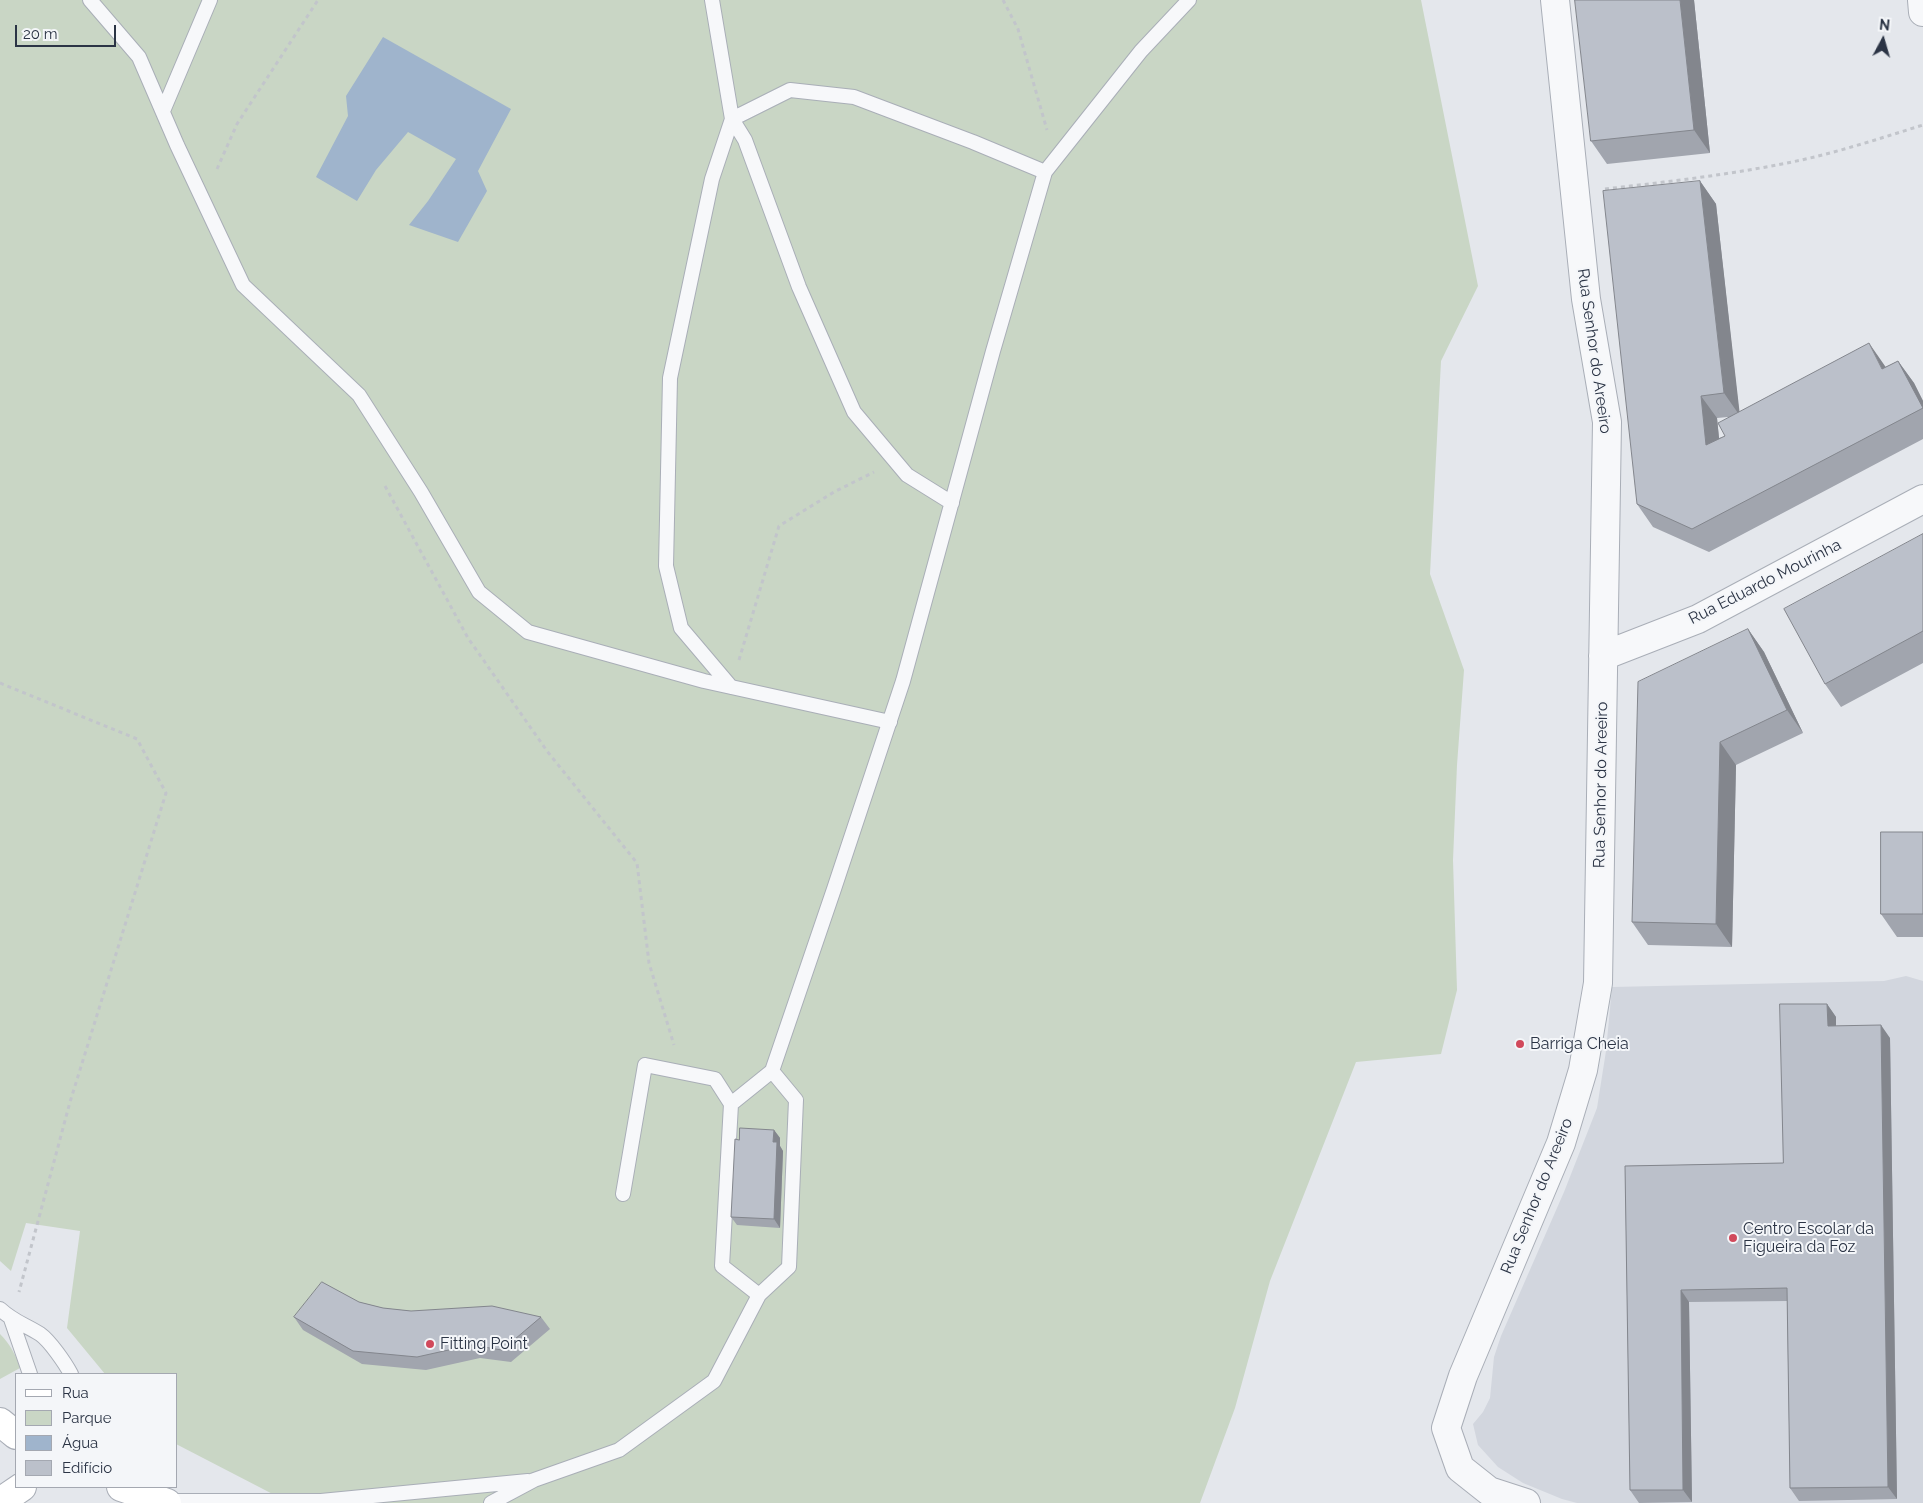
<!DOCTYPE html>
<html>
<head>
<meta charset="utf-8">
<style>
  body { margin:0 }
  #map { position:relative; width:1923px; height:1503px; overflow:hidden; background:#e4e7ec; font-family:Raleway,sans-serif }
  canvas { display:block }
  .legend { position:absolute; left:15px; top:1373px; width:162px; height:115px; box-sizing:border-box; background:#f4f6f9; border:1px solid #a4a8b1; margin:0; padding:6px 9px; list-style:none; font-size:15px; color:#2b3445 }
  .legend li { display:flex; align-items:center; gap:10px; height:25px }
  .legend b { width:25px; border:1px solid #a4a8b1 }
  .north { position:absolute; left:1858px; top:15px; width:50px; height:50px; -webkit-text-stroke:4px #f4f6f9; paint-order:stroke; rotate:6deg; font-size:14px; font-weight:700; line-height:20px; text-align:center; color:#2b3445 }
  .north::after { content:''; display:block; margin:auto; width:18px; height:22px; background:#2b3445; clip-path:polygon(50% 0,100% 100%,50% 72%,0 100%) }
  .scale { position:absolute; left:15px; top:25px; width:101px; height:22px; box-sizing:border-box; border:2px solid #2b3445; border-top:0; padding-left:6px; font-size:15px; line-height:18px; white-space:nowrap; color:#2b3445; -webkit-text-stroke:4px #f4f6f9; paint-order:stroke }
</style>
</head>
<body>
<div id="map">
<canvas width="1923" height="1503"></canvas>
<ul class="legend">
<li><b style="height:6px;background:#fff"></b>Rua</li>
<li><b style="height:14px;background:#c9d6c5"></b>Parque</li>
<li><b style="height:14px;background:#9fb4cc"></b>Água</li>
<li><b style="height:14px;background:#bbc0ca"></b>Edifício</li>
</ul>
<div class="north">N</div>
<div class="scale">20 m</div>
</div>
<script>
const ctx = document.querySelector('canvas').getContext('2d');
ctx.lineJoin = 'round';
function paint(path, color) { ctx.fillStyle = color; ctx.fill(path, 'evenodd'); }
function trace(path, color, width, dash) { ctx.strokeStyle = color; ctx.lineWidth = width; ctx.lineCap = dash ? 'butt' : 'round'; ctx.setLineDash(dash || []); ctx.stroke(path); }
function write(font, color, halo, rows, align = 'center') {
  ctx.font = font + ' Raleway,sans-serif'; ctx.lineWidth = 4; ctx.setLineDash([]); ctx.textBaseline = 'middle'; ctx.strokeStyle = halo; ctx.fillStyle = color; for (const [text, x, y, turn = 0] of rows) {
    ctx.save(); ctx.translate(x, y); ctx.rotate((+turn || 0) * Math.PI / 180); ctx.textAlign = isNaN(turn) ? turn : align; if (halo) ctx.strokeText(text, 0, 0); ctx.fillText(text, 0, 0); ctx.restore();
  }
}
paint(new Path2D(`
  M1906 976 1923 981V1503H1577L1562 1499 1523 1483 1498 1467 1478 1445 1473 1424 1483 1412 1490 1398 1494 1357 1501 1336 1564 1192 1597 1108 1606 1051 1612 987 1884 981Z`), '#d2d6de');
paint(new Path2D(`
  M0 0H1421L1478 286 1441 361 1430 574 1464 670 1457 765 1453 860 1457 990 1441 1054 1356 1062 1270 1281 1235 1408 1200 1503H290L176 1444V1374H105L67 1328 80 1231 26 1223 11 1271 0 1261Z
  M0 1334C10 1344 16 1355 20 1368L0 1379Z`), '#c9d6c5');
paint(new Path2D(`
  M383 37 511 109 478 171 487 191 458 242 409 225 428 201 456 159 408 132 376 170 357 201 316 177 348 116 346 96Z`), '#9fb4cc');
const lane = new Path2D(`
  M90 0 139 57 177 145 243 285 359 395 421 492 479 592 528 632 704 681 890 722
  M712 0 732 119 745 140 799 287 854 412 907 475 952 503
  M163 111 210 0
  M731 687 681 628 666 566 670 378 712 179 732 119 790 90 854 97 973 142 1045 172
  M623 1194 645 1065 715 1079 731 1104
  M759 1295 722 1266 731 1104 772 1071 834 889 903 681 993 351 1045 172 1141 51 1189 0
  M0 1309C14 1322 24 1324 40 1334 50 1341 65 1363 71 1374
  M11 1319 30 1374
  M164 1501H321L528 1481
  M491 1503 534 1480 619 1450 714 1381 759 1295 789 1267 796 1100 772 1071`);
const street = new Path2D(`
  M1922 0 1923 12
  M1603 656 1698 619 1923 499
  M1526 1503 1489 1491 1460 1468 1446 1428 1463 1376 1561 1143 1583 1070 1598 983 1607 422 1586 299 1555 0`);
const secondary = new Path2D(`
  M0 1422 16 1435
  M121 1487 167 1503
  M0 1502 22 1487`);
trace(lane, '#a9aeb7', 16);
trace(street, '#a9aeb7', 30);
trace(secondary, '#a9aeb7', 30);
trace(new Path2D(`
  M1003 0 1018 29 1047 130
  M217 169 237 124 318 0
  M1605 189C1666 182 1727 175 1787 163 1833 154 1878 139 1923 125
  M385 486 468 638 547 751 637 863 649 963 674 1045
  M739 660 779 526 834 492 874 472
  M0 683 137 739 166 793 70 1102 19 1292`), '#c2c5cb', 3, [4, 4]);
trace(lane, '#f7f8fa', 14);
trace(street, '#f7f8fa', 28);
trace(secondary, '#fff', 28);
paint(new Path2D(`
  M1575 0H1694L1710 153 1607 164 1591 141Z
  M1700 181 1716 204 1739 412 1885 367 1898 361 1914 383 1923 401V439L1709 552 1653 527 1637 504ZM1728 417 1725 436 1719 438 1717 418Z
  M1923 534V663L1841 707 1825 684Z
  M1748 629 1764 652 1803 733 1736 765 1732 947 1648 945 1632 922Z
  M1923 832V937H1897L1881 914Z
  M1827 1004 1836 1017V1026L1890 1038 1897 1499 1799 1501 1790 1488 1787 1301 1689 1302 1692 1502 1639 1503 1630 1490 1625 1166 1783 1163Z
  M774 1130 780 1138V1146L783 1151 780 1228 737 1225 731 1217 739 1140Z
  M359 1302 383 1308 411 1311 541 1317 550 1329 511 1362 480 1358 426 1370 362 1364 303 1330 294 1317Z`), '#a1a5ae');
paint(new Path2D(`
  M1680 0H1694L1710 153 1694 130Z
  M1700 181 1716 204 1740 416 1724 393Z
  M1869 343 1885 366 1898 392 1882 369Z
  M1898 361 1914 383 1923 401V409Z
  M1701 396 1717 418 1722 468 1706 445Z
  M1748 629 1764 652 1803 733 1787 710Z
  M1720 742 1736 765 1732 947 1716 924Z
  M1827 1004 1836 1017V1039L1828 1026Z
  M1881 1025 1890 1038 1897 1499 1888 1487Z
  M774 1130 780 1138V1146L783 1151 780 1228 774 1219 773 1142Z
  M1681 1290 1689 1302 1692 1502 1683 1490Z`), '#83868d');
const building = new Path2D(`
  M1575 0H1680L1694 130 1591 141Z
  M1700 181 1724 393 1701 396 1706 445 1725 436 1718 423 1869 343 1882 369 1898 361 1923 408 1692 529 1637 504 1603 191Z
  M1923 534V631L1825 684 1784 609Z
  M1748 629 1787 710 1720 742 1716 924 1632 922 1638 682Z
  M1881 832H1923V914H1881Z
  M1780 1004H1827L1828 1026 1881 1025 1888 1487 1790 1488 1787 1288 1681 1290 1683 1490H1630L1625 1166 1783 1163Z
  M740 1128 774 1130 773 1142H777L774 1219 731 1217 735 1139 739 1140Z
  M322 1282 359 1302 383 1308 411 1311 492 1306 541 1317 502 1350 471 1345 417 1357 353 1351 294 1317Z`);
paint(building, '#bbc0ca');
trace(building, '#83868d', 1);
for (const [x, y, r, color] of [
  [1520,1044,5,"#d1495b"],
  [1733,1238,5,"#d1495b"],
  [430,1344,5,"#d1495b"]
]) { const dot = new Path2D(); dot.arc(x, y, r, 0, 2 * Math.PI); ctx.fillStyle = color; ctx.fill(dot); trace(dot, '#f4f6f9', 2); }
write('16px', '#2b3445', '#f4f6f9', [
  ["Rua Senhor do Areeiro",1594,351,82],
  ["Rua Eduardo Mourinha",1765,582,-27],
  ["Rua Senhor do Areeiro",1601,785,-89],
  ["Rua Senhor do Areeiro",1537,1196,-68]
]);
write('16px', '#2b3445', '#f4f6f9', [
  ["Barriga Cheia",1530,1044],
  ["Centro Escolar da",1743,1229],
  ["Figueira da Foz",1743,1247],
  ["Fitting Point",440,1344]
], 'left');
</script>
</body>
</html>
